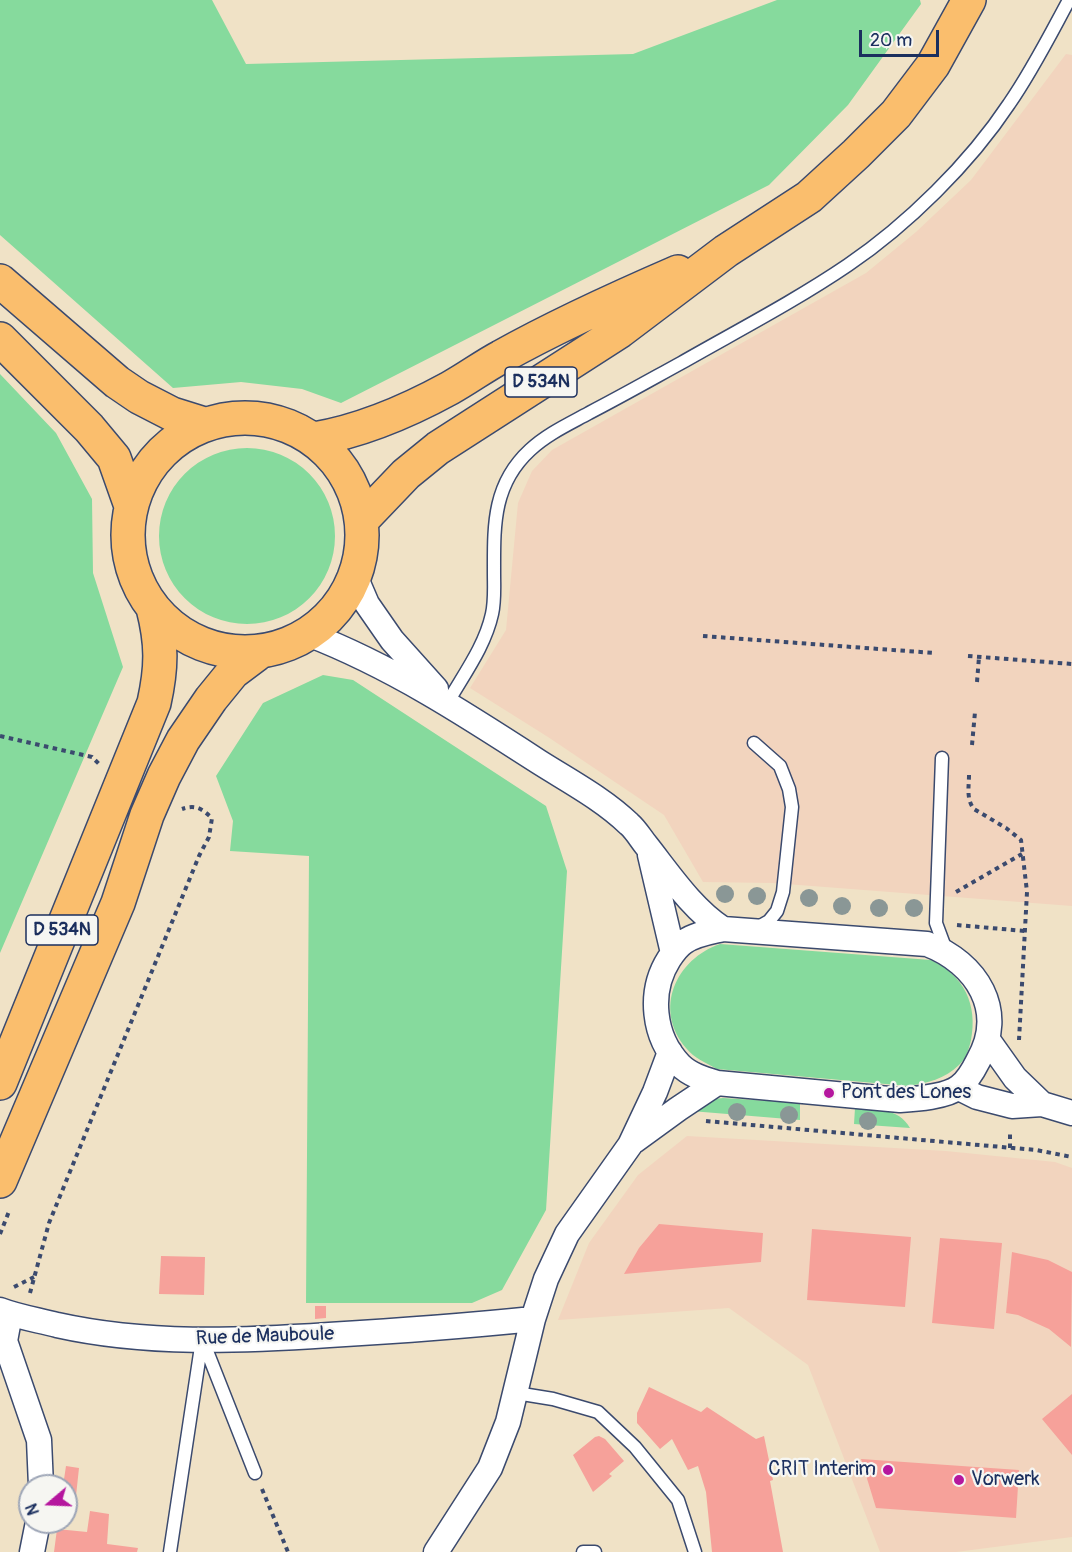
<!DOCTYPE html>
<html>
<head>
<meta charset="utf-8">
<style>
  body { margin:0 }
  #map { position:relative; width:1072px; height:1552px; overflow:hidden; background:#f0e2c6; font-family:Pangolin,sans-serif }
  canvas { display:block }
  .north { position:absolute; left:18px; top:1474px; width:60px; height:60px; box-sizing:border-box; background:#f6f6f2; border:2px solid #9ea6b7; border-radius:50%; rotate:251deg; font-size:16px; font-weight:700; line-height:24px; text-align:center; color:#1b2f5e }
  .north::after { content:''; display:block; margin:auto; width:21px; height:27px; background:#b5179e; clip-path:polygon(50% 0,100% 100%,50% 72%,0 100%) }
  .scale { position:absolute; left:859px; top:30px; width:80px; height:27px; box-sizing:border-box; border:3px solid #1b2f5e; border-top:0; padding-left:8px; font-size:18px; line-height:21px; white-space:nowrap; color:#1b2f5e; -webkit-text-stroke:4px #f6f6f2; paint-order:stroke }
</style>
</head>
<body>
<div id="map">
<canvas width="1072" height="1552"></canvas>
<div class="north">N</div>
<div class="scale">20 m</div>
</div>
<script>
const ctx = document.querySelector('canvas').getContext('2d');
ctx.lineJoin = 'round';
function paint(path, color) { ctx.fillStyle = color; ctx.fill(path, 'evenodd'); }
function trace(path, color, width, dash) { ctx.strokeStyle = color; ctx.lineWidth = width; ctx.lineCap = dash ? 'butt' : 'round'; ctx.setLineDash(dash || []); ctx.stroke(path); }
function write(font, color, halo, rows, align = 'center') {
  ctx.font = font + ' Pangolin,sans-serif'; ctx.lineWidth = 4.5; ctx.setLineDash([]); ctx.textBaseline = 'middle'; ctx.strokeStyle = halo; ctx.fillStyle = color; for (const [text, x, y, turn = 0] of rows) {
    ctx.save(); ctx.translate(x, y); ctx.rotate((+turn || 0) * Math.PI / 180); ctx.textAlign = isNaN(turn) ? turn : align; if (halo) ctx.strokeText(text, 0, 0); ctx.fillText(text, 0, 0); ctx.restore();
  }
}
paint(new Path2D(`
  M1066 54 1072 55V906L773 883 703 882 664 815 548 737 470 688 506 630 518 503 532 471 552 450 866 273 916 232 971 180Z
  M687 1136 946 1151 1055 1162 1072 1168V1537L956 1552H880L808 1365 729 1308 558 1320 589 1243 638 1175Z`), '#f2d4be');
paint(new Path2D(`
  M0 0H212L246 64 633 54 777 0H920L921 4 848 105 769 185 341 403 302 389 241 382 173 388 0 235Z
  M0 374 56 433 92 499 93 573 123 667 0 953Z
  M159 536a88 88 0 1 1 176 0a88 88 0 1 1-176 0Z
  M323 675 353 680 546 806 567 871 546 1210 502 1290 472 1303H306L309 856 230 851 233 821 216 776 263 703Z
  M720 944 931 960C964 975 978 1005 971 1040 969 1049 966 1059 959 1065 945 1079 927 1083 908 1086L717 1069C706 1063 694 1058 686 1048 653 1009 676 959 720 944Z
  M723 1098 800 1103V1120L691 1111 714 1099Z
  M855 1108C876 1110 898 1107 910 1128L854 1124Z`), '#86da9d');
paint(new Path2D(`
  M659 1224 763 1233 761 1262 624 1274 639 1248Z
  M812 1229 911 1237 905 1307 807 1300Z
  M940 1238 1002 1243 994 1329 932 1323Z
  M1012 1252 1048 1260 1072 1272 1071 1347 1049 1329 1018 1315 1006 1313Z
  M161 1256 205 1257 204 1295 159 1294Z
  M315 1306H326V1318L315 1319Z
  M649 1387 701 1412 707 1407 756 1439 764 1436 773 1480 770 1481 783 1552H712L706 1492 698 1466 688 1470 672 1439 660 1449 637 1423V1413Z
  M1072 1394V1455L1042 1419Z
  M599 1436 605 1439 624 1461 609 1474 612 1476 593 1492 573 1455 595 1437Z
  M861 1459 1019 1470 1016 1518 876 1508Z
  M66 1466 79 1468 75 1505 66 1504V1486H63Z
  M90 1511 109 1514 107 1544 138 1548 137 1552H54L57 1529 87 1532Z`), '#f6a19a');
const service = new Path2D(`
  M448 702C464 674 485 646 492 614 495 601 494 587 494 574 494 527 492 485 530 450 547 434 569 424 589 413 620 397 650 380 681 363 737 331 795 301 848 265 907 225 970 163 1009 104 1032 71 1050 35 1069 0
  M754 743 780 766 789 789 792 807 783 892 777 911 769 921 755 929
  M942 758 936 923 946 950
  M203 1341 255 1473
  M516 1393 553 1399 598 1412 635 1447 678 1500 695 1552
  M170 1552 202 1340
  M583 1552H595`);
const minor = new Path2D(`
  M355 576 367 604 392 640 436 689
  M308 634C391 666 465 714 539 762 569 781 603 799 629 824 636 830 641 839 646 845 669 874 692 909 723 929
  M650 855 673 953
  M723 929 927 944C977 963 1007 1011 978 1061 974 1069 966 1082 959 1087 946 1097 916 1099 900 1100L717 1083C704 1079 690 1075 680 1065 653 1037 648 992 669 959 673 953 678 946 684 942 695 934 710 932 723 929Z
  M988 1040 1015 1078 1042 1104
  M959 1088 977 1097 1012 1106 1042 1104 1072 1113
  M634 1141 678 1109 717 1083
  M0 1310C18 1317 38 1320 57 1325 147 1345 238 1341 329 1335 397 1331 465 1326 533 1319
  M10 1314 5 1341 39 1440 41 1486
  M32 1552 38 1522
  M436 1552 490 1468 508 1422 533 1319 546 1279 567 1234 630 1145 655 1092 670 1052`);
const primary = new Path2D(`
  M0 281 117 382 139 397 172 414 204 424
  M0 339 89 428 114 458 131 506
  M128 535a117 117 0 1 1 234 0a117 117 0 1 1-234 0Z
  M314 439C362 431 408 411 450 388 468 378 484 366 501 357 558 325 618 298 678 272
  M362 520 406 474 438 448 620 331 726 251 809 197 856 154 896 114 933 65 969 0
  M0 1083 154 703C162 667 162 643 153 608
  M0 1181 118 903 147 815 164 776 183 740 211 699 233 672 261 651`);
trace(service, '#3b4a6e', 15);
trace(minor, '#3b4a6e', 27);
trace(primary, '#3b4a6e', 36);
trace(new Path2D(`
  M703 636 934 653
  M968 656 1072 664
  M977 682 979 657
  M0 736 92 757 99 764
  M972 745 975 712
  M969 775C969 787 966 799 974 809L1006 828 1021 840 1027 892 1019 1040
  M956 892 1022 854
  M957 925 1025 931
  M706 1121 1036 1150 1072 1157
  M1010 1148V1131
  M0 1234 10 1209
  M14 1287 34 1277
  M30 1293 49 1223 199 856 209 837 212 818C202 809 196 804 182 809
  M262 1489 288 1552`), '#3b4a6e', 4, [4.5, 4.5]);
trace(service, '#fff', 12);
trace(minor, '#fff', 24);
trace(primary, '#fabe6d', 33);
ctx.fillStyle = '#8a9796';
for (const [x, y] of [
  [725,894],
  [757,896],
  [809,898],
  [842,906],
  [879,908],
  [914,908],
  [737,1112],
  [789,1115],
  [868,1121]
]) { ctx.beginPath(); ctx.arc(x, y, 9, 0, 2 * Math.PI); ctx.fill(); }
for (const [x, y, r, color] of [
  [829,1093,6,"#b5179e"],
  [888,1470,6,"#b5179e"],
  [959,1480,6,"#b5179e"]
]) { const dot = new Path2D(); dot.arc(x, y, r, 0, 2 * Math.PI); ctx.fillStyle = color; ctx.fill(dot); trace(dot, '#f6f6f2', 2); }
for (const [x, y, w] of [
  [541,382,72],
  [62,930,72]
]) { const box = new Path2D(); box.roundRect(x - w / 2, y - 15, w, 30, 4.5); ctx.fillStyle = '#f6f6f2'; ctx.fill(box); trace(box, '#1b2f5e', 1.5); }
write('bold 18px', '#1b2f5e', null, [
  ["D 534N",541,382],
  ["D 534N",62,930]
]);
write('20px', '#1b2f5e', '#f6f6f2', [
  ["Pont des Lones",841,1093],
  ["CRIT Interim",876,1470,"right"],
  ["Vorwerk",971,1480]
], 'left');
write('20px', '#1b2f5e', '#f6f6f2', [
  ["Rue de Mauboule",265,1337,-2]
]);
</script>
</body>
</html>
